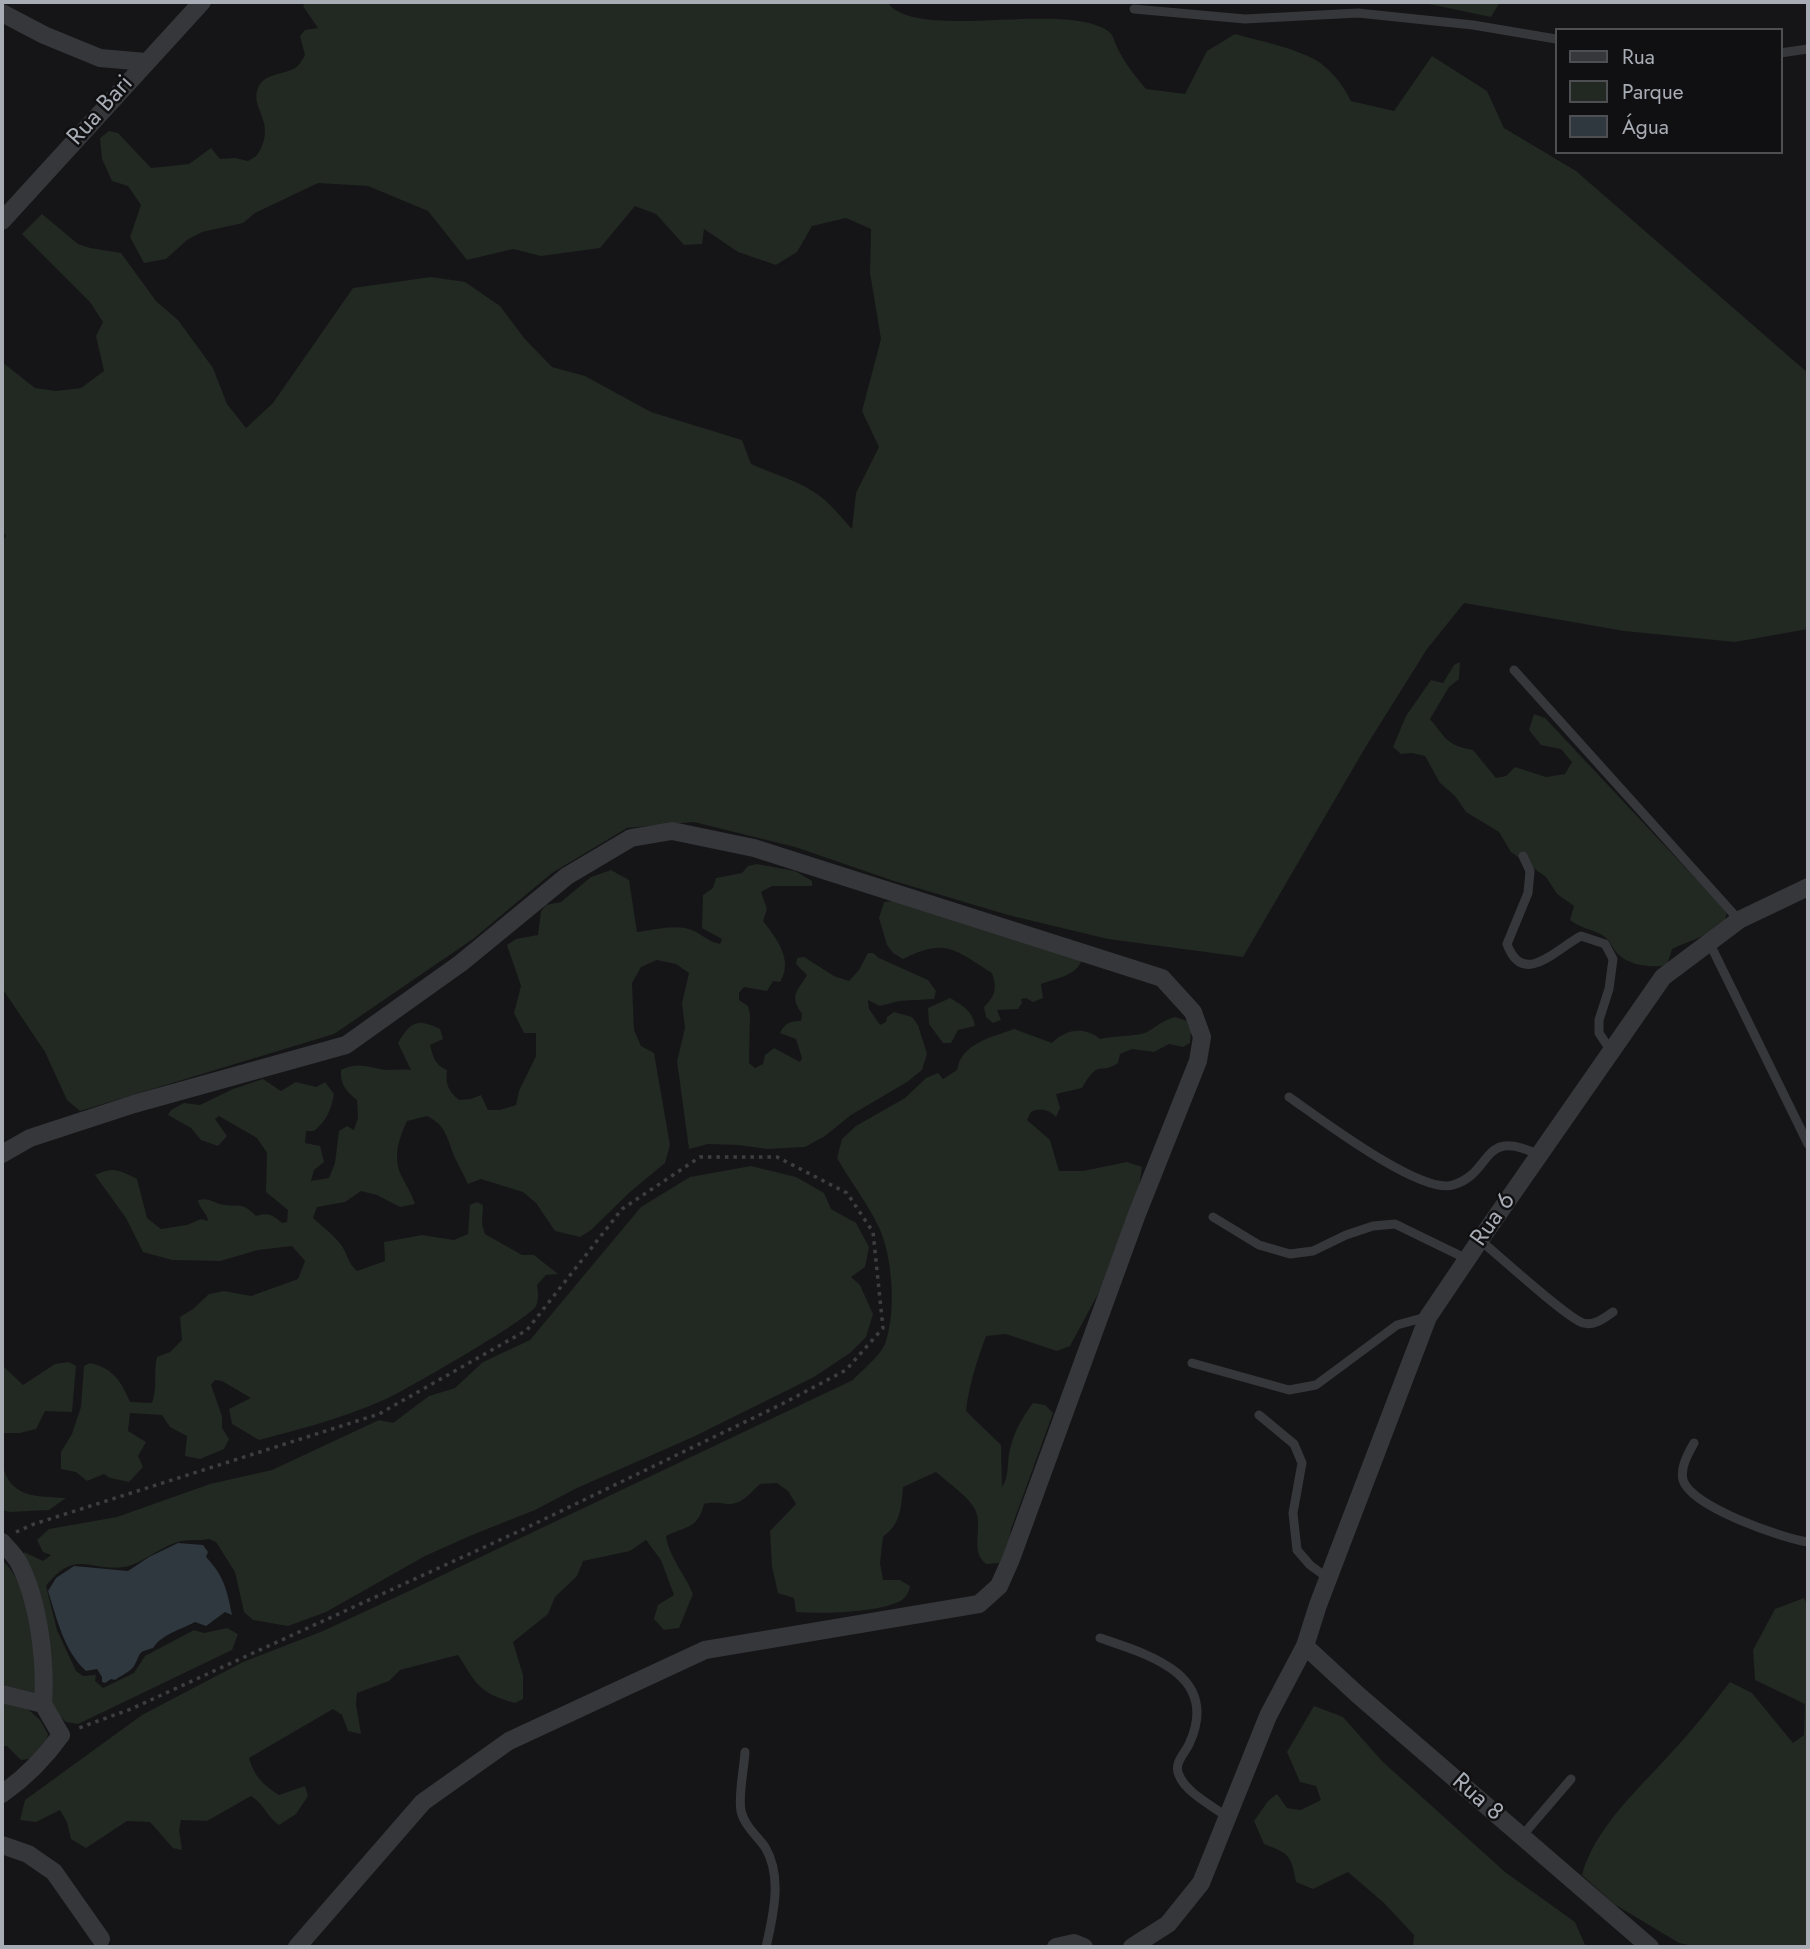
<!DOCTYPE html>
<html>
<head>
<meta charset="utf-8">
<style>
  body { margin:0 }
  #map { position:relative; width:1810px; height:1949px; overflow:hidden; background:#151517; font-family:Jost,sans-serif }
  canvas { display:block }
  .frame { position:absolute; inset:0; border:4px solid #a8adb5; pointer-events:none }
  .legend { position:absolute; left:1555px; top:28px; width:228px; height:126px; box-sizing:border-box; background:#101012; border:2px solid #4d4f53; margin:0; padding:9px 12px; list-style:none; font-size:21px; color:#a8adb5 }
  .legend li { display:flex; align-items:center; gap:14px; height:35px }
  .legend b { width:35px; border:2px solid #4d4f53 }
</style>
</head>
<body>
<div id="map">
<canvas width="1810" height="1949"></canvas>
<div class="frame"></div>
<ul class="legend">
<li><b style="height:9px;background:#36373b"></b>Rua</li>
<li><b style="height:19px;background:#222822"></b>Parque</li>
<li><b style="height:19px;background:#2f383e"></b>Água</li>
</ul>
</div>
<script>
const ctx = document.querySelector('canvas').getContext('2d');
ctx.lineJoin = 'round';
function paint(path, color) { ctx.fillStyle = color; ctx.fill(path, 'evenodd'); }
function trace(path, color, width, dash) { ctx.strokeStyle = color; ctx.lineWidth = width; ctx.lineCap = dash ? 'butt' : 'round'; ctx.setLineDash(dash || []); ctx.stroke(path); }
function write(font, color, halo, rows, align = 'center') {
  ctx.font = font + ' Jost,sans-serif'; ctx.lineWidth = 5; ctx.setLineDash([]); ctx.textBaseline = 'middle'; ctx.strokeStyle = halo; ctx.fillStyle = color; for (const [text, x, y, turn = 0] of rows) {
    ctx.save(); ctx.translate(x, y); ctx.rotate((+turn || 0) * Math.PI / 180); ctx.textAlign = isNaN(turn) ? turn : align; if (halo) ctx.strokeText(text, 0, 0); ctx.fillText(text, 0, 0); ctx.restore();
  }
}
paint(new Path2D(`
  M306 2H887C916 43 1063 0 1108 31 1113 34 1114 40 1116 45 1124 62 1134 75 1146 89L1185 94 1207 51 1235 34C1259 41 1307 50 1324 66 1336 76 1344 87 1351 101L1394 111 1432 56 1487 91 1504 128 1576 171 1808 373V629L1735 642 1624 631 1464 603 1427 649 1365 748 1243 957 1108 939 1008 915 894 881 795 847 694 822 627 828 552 873 473 939 334 1034 80 1111 67 1100 45 1052 2 988V542L6 536 2 530V362L35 388 56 391 81 388 104 371 96 336 103 322 90 302 22 234 42 214 78 244 90 248 121 253 156 301 178 320 213 368 227 404 246 428 273 403 353 288 431 277 465 282 500 306 524 338 552 367 585 376 651 412 742 440 751 464C773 474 797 480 817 494 830 503 841 517 852 529L856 493 879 447 862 411 881 339 870 273 871 229 846 218 812 226 797 252 776 265 738 252 704 229 702 244 684 245 656 214 635 206 600 248 541 256 513 249 467 260 428 211 368 186 318 183 255 213 243 223 202 232 187 240 166 259 144 263 130 237 141 205 128 186 112 181 102 159 100 138 109 131 118 133 151 168 189 164 211 148 220 159 235 158 248 161C256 157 258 155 262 146 273 120 250 107 258 88 264 73 283 75 295 68 299 66 303 59 305 55L300 36 305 30 318 28 303 6Z
  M1430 2H1500L1491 17 1429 4Z
  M1460 662 1459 679 1449 687 1430 719C1446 738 1446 745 1473 750L1496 778 1506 776 1515 767 1546 777 1565 774 1572 762 1561 749 1541 745 1529 730 1534 714 1545 718 1727 912 1725 920C1717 924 1713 929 1706 934 1698 939 1681 944 1672 949L1667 965C1652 968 1631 966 1619 955 1613 950 1611 942 1605 937 1594 929 1581 929 1570 920L1574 906 1557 894 1546 877 1511 852 1499 832 1466 812 1455 796 1440 783 1425 756 1412 753 1401 754 1393 747 1406 716 1431 680 1443 683 1454 665Z
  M757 864 795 871 812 881V886H772L761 892 767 909 763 921C776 938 794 960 780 982L773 981 767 991 744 987 739 993V1000L748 1006 750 1015 749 1063 755 1068 763 1064 765 1055 774 1048 800 1062 802 1058 796 1039 780 1033C785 1023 790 1021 801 1021L802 1014C789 995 797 992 807 975L796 964 797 958 804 957 834 976 849 981 859 970 868 953H873L879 958 928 980 936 991 934 999 899 1001 880 1006 868 1000 869 1009 880 1025 886 1022 887 1017 894 1012 912 1017 918 1025 927 1054 922 1070 907 1082 851 1115 825 1136 805 1147 767 1149 739 1145 708 1144 689 1149 677 1061 685 1028 682 1003 689 973 676 964 657 960 641 967 632 983 634 1030 641 1046 654 1053 670 1145 665 1163 630 1192 591 1230 580 1237 555 1231 536 1203 523 1192 481 1179 468 1184C464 1175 459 1167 455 1158 447 1139 447 1126 427 1116L407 1121C398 1141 392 1159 403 1179 408 1188 412 1195 415 1204L400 1207 377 1195 361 1191 345 1202 317 1207 313 1218C323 1227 334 1235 342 1246 348 1256 348 1263 357 1271L385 1261 384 1242 422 1235 454 1240 468 1234 470 1205 477 1202 483 1205 482 1224 485 1234 522 1255H534L558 1274 546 1275 537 1285C538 1291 539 1299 536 1306 531 1318 406 1390 386 1399 346 1417 301 1429 259 1440L232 1424 229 1409 251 1398 222 1381 215 1380 211 1385 222 1416V1428L229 1439 224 1449 200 1459 185 1456 187 1436 170 1427 162 1415 130 1413 128 1431 146 1442 138 1456 143 1467 129 1482 110 1478 104 1474 87 1481 76 1472 61 1469V1452L72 1434 81 1407 84 1366 90 1363C113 1368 121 1381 130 1402L152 1403C158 1387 153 1373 157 1357L170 1352 182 1340 180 1317 193 1309 209 1294 224 1291 251 1296 298 1279 305 1261 292 1246 258 1250 220 1261 172 1260 143 1252 126 1218 95 1175C114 1166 119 1170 137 1179L147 1218 161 1229 187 1225 201 1219 208 1221C207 1212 199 1209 198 1200 210 1197 214 1204 225 1205 242 1207 242 1202 256 1216 268 1212 273 1215 282 1223L287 1222 288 1210 266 1192 267 1153 257 1138 219 1116 215 1119 227 1136 218 1146 201 1140 191 1128 168 1115 171 1110 184 1103 200 1105 233 1089 263 1079 281 1091 296 1082 316 1087 325 1082 334 1094C331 1110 327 1120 314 1131H306L305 1143 320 1146 324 1162 314 1170 311 1181 329 1178 335 1163 339 1131 347 1126 354 1130 358 1118 357 1100C346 1091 340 1085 341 1070 360 1061 368 1068 387 1070 395 1070 403 1069 411 1070L398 1043C410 1022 417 1018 440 1029L443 1039 430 1045C433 1057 435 1065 447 1070 445 1083 448 1091 459 1100L471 1099 481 1095 488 1110H500L516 1105 519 1091 536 1056V1033H524L514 1013 521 986 507 945 516 939 538 935 541 911 546 905 561 902 591 877 611 870 629 880 637 932C654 930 677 923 694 931 704 936 708 941 720 944L722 939 702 928 703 895 713 888 716 878 742 873 748 866Z
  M900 900 1078 957 1081 962C1075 976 1054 979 1041 984L1043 998 1033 1002 1026 998 1021 999 1022 1003 1018 1009 997 1010 1001 1020 993 1023 986 1017 984 1007C996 995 997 988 992 973 955 950 946 937 903 959L893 953 887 945 879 918 884 902Z
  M950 998C962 1005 973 1011 975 1026L958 1030 951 1043H943L929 1024 928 1008Z
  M1175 1017 1187 1021 1191 1031 1190 1043 1183 1047 1169 1044 1154 1052 1132 1049 1120 1054 1118 1063C1099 1076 1100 1057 1082 1088L1056 1094 1060 1108 1056 1117C1049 1110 1041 1107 1031 1112L1027 1120 1050 1140 1059 1171H1083L1127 1162 1142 1167 1139 1187 1099 1292 1070 1346 1057 1351 1006 1334 986 1336C977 1360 969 1385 966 1411L1001 1445 1002 1487C1009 1476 1007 1467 1009 1454 1013 1433 1021 1419 1033 1403L1045 1405 1053 1413 1011 1529 1007 1549 999 1563 986 1564C968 1549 986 1525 973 1506 964 1493 947 1482 936 1472L903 1487C901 1509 901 1523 883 1537L880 1563 883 1580H900L910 1586C909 1592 907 1596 902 1600 881 1613 821 1614 796 1612L794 1598 778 1593 772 1567 770 1531 796 1504 788 1491 777 1483 760 1484C750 1493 742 1505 727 1504 718 1503 713 1502 704 1504 698 1529 686 1526 666 1536 669 1557 685 1574 693 1594L679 1628 664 1630 654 1619 658 1605 674 1595 661 1560 646 1540 630 1551 583 1561 577 1576 555 1597 548 1614 513 1642 523 1675V1699L515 1703C479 1693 477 1685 458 1655L400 1670 389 1681 357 1693 356 1704 361 1734 348 1731 342 1715 333 1709 249 1758C254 1776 263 1785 279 1795L305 1786 308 1796 296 1814 279 1825C266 1816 265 1805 251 1796L207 1821 181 1820 179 1830 182 1850 173 1848 150 1822 127 1821 86 1848 71 1839 67 1822 60 1810 36 1822 20 1820 25 1800 142 1715 243 1662 323 1631 409 1591 853 1380C862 1370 880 1356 885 1344 896 1313 893 1263 881 1232 870 1206 851 1183 837 1158L842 1139 856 1126 905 1098 926 1078 938 1073 943 1079 957 1070C961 1043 993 1037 1014 1029L1052 1043C1065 1029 1085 1026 1100 1039 1113 1036 1136 1036 1145 1033 1156 1028 1160 1021 1175 1017Z
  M751 1166 796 1177 824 1193 831 1209 856 1223 869 1247 865 1267 851 1277 860 1285 873 1314 866 1337 850 1353 814 1377 693 1437 577 1488 535 1510 472 1535 425 1556 326 1612 288 1626 253 1620 244 1612 235 1572 216 1542 209 1539C199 1541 187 1539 178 1542 160 1547 140 1565 124 1567 89 1572 76 1548 46 1586L57 1630 76 1671 83 1676 96 1675 95 1681 103 1688 134 1673 145 1656 194 1630 204 1633 227 1628 238 1634 232 1650 78 1724 66 1722 53 1709 23 1561 24 1552 43 1561 51 1555 43 1552 37 1540 49 1529 117 1517 210 1484 272 1470 379 1420 393 1423 429 1396 455 1388 483 1362 530 1340 641 1207 690 1177Z
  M69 1362 76 1366 72 1412 45 1411 36 1429 20 1433H2V1365L23 1385 55 1364Z
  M2 1462C9 1499 36 1496 66 1498L49 1510 10 1512 2 1510Z
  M2 1560C32 1586 35 1655 37 1693L2 1685Z
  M1804 1598 1808 1606V1947H1698L1679 1943 1614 1904 1582 1875C1595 1827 1639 1789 1671 1753 1692 1731 1711 1706 1730 1682L1752 1693 1793 1743 1804 1735 1805 1704 1755 1680 1753 1650 1775 1609Z
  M21 1703 40 1720 48 1734 45 1748 36 1758 21 1760 7 1746H2V1704Z
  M1314 1706 1343 1717 1383 1762 1505 1872 1575 1922 1586 1947H1413L1414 1935 1384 1903 1348 1872 1313 1889 1296 1882C1291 1854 1289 1854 1264 1844L1254 1821 1268 1801 1277 1794 1287 1808 1301 1810 1321 1800 1316 1786 1300 1782 1287 1752Z`), '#222822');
paint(new Path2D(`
  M178 1543 203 1545 208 1552 206 1557C224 1576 227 1590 232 1615L225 1612 206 1626 195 1622C180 1630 162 1634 153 1648 136 1653 142 1652 134 1666 130 1672 120 1676 115 1680L111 1679 105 1683 102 1682V1677L97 1669 86 1671C64 1651 57 1619 48 1591L56 1578 74 1566 128 1571 149 1557Z`), '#2f383e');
trace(new Path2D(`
  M16 1532 34 1524 379 1414 527 1330 622 1209 700 1157H777L847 1193 873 1232 883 1328 846 1370 782 1404 526 1528 131 1709 76 1729`), '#3c3e42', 3.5, [3.5, 5]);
trace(new Path2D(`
  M1134 9 1245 19 1358 13 1473 25 1556 39
  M1780 53 1808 49
  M1514 670 1739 920
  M1523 856 1530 871 1528 893 1507 944C1523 988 1556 949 1581 936L1605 944 1613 959 1609 989 1599 1020V1033L1611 1051
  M1709 942 1808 1144
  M1289 1097C1318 1117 1420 1195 1453 1185 1494 1173 1480 1126 1539 1155
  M1213 1217 1259 1245 1290 1254 1313 1251 1346 1235 1373 1226 1395 1224 1467 1259
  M1480 1240C1498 1255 1567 1318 1583 1323 1595 1326 1604 1318 1613 1312
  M1192 1363 1289 1390 1316 1385 1397 1325 1426 1317
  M1259 1415 1294 1444 1302 1463 1293 1513 1297 1550 1310 1565 1329 1579
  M1694 1443C1688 1454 1680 1467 1683 1480 1691 1507 1782 1538 1808 1542
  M1100 1638C1147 1654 1220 1674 1190 1742 1186 1753 1173 1762 1179 1775 1186 1793 1213 1806 1227 1817
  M745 1752C744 1769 738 1796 741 1811 744 1825 757 1836 765 1847 783 1877 773 1916 766 1947
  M1522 1836 1571 1779`), '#36373b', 9);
trace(new Path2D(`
  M2 13 44 35 100 58 146 62
  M2 221 202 2
  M2 1154 30 1138 134 1104 346 1045 461 963 567 876 631 838 672 831 754 848 1162 978 1193 1012 1202 1037 1198 1061 1137 1214 1011 1559 999 1586 979 1604 705 1650 509 1741 423 1802 297 1947
  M2 1542C7 1548 15 1555 19 1563 39 1602 46 1661 43 1704
  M1305 1646 1357 1694 1650 1947
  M2 1694 43 1704 61 1735C44 1759 26 1777 2 1794
  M2 1845 28 1854 54 1872 101 1939
  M1056 1947 1074 1943 1084 1947
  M1132 1947 1168 1924 1201 1883 1268 1716 1305 1646 1318 1605 1428 1317 1480 1240 1663 977 1739 920 1808 887`), '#36373b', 18);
write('24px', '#a8adb5', '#101012', [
  ["Rua Bari",101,111,-48],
  ["Rua 6",1494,1220,-55],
  ["Rua 8",1477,1798,41]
]);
</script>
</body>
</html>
